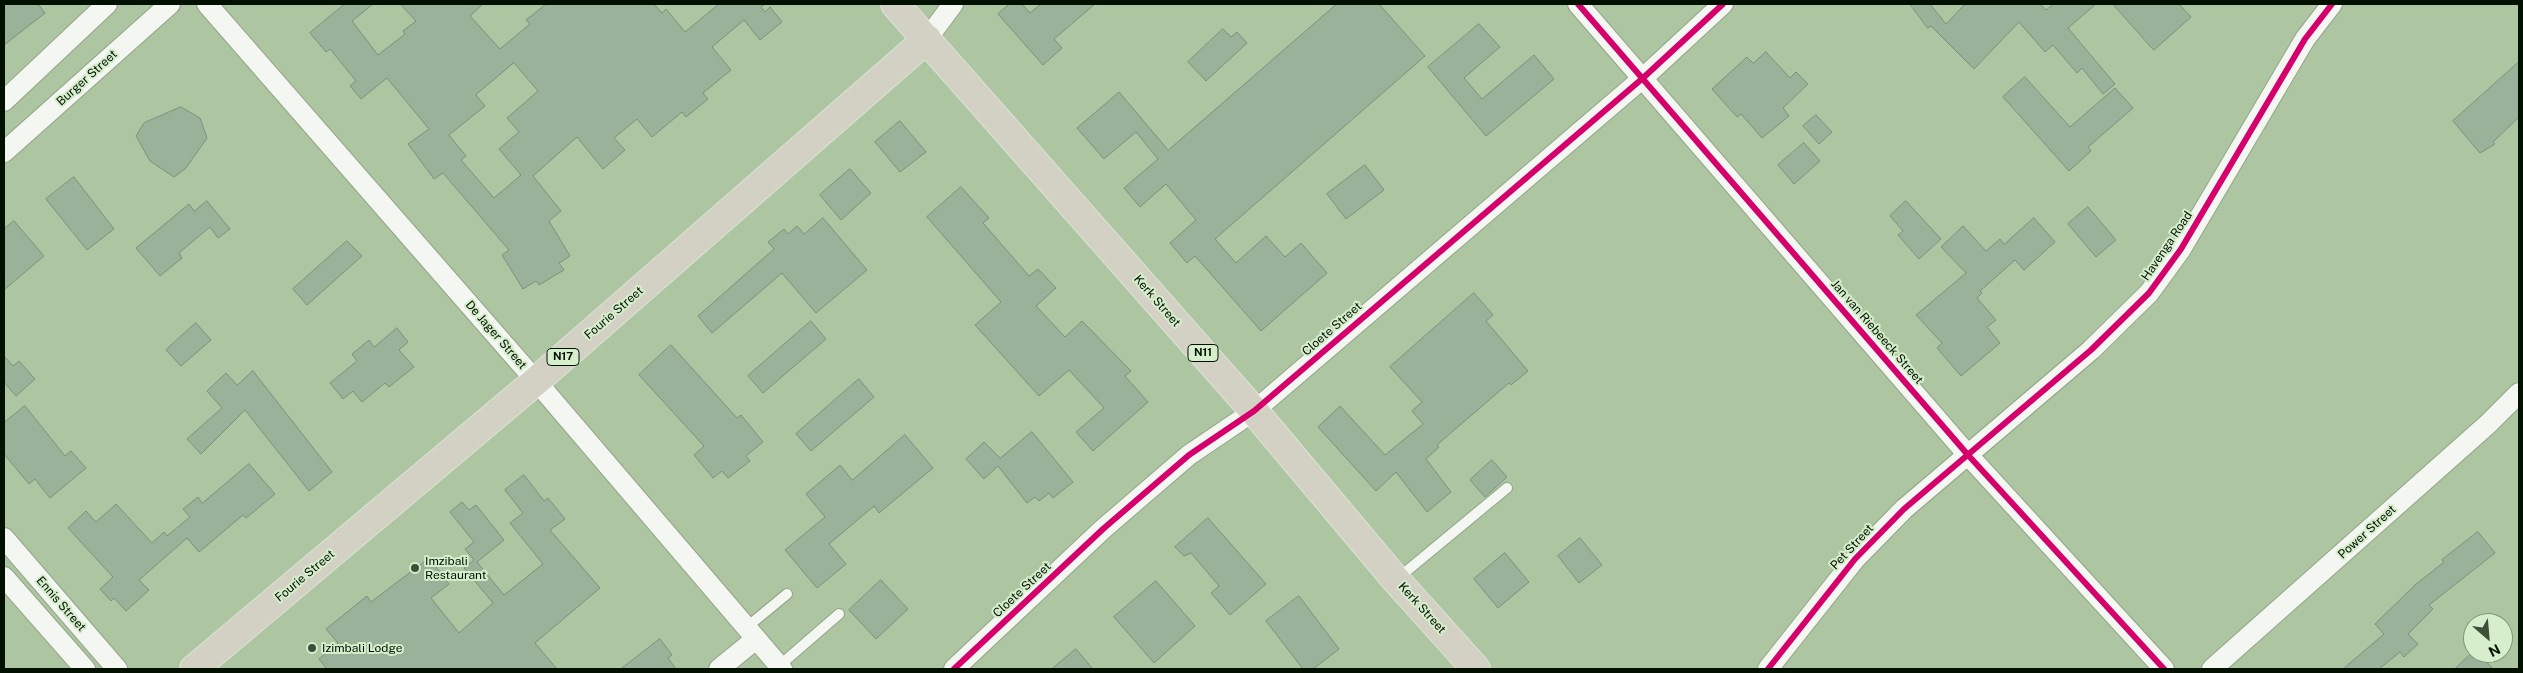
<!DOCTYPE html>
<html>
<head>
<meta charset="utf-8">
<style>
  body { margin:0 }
  #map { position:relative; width:2523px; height:673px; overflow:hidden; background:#adc6a1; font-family:"Public Sans",sans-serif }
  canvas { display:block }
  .frame { position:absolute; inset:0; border:5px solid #021000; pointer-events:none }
  .north { position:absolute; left:2463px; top:613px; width:50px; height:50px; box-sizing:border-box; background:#d6eecc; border:1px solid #81957a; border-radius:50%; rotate:153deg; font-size:14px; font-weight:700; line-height:20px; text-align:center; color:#021000 }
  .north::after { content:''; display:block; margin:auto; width:18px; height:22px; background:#3e5038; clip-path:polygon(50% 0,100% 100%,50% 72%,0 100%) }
</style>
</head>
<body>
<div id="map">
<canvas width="2523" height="673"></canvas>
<div class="frame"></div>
<div class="north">N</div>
</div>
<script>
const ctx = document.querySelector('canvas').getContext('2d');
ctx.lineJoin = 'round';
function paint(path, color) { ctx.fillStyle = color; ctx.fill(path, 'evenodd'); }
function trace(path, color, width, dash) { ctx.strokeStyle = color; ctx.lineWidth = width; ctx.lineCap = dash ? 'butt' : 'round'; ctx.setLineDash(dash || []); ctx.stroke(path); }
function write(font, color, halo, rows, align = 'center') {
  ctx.font = font + ' "Public Sans",sans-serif'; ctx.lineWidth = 4; ctx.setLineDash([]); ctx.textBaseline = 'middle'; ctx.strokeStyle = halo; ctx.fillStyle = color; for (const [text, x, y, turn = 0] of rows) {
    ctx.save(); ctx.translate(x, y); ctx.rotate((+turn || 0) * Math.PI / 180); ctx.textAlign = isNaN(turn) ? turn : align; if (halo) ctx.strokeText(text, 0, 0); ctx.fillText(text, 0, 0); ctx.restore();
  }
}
const building = new Path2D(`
  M4 4H38L45 13 4 45Z
  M345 4H373L352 21 378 55 405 34 403 31 416 21 400 4H483L470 16 500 49 530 24 526 20 546 4H654L662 13 666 9 685 32 719 4H765L761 7 765 12 770 7 782 22 760 40 744 20 712 47 731 70 703 93 708 99 686 117 682 112 652 137 637 119 614 138 625 150 603 169 577 137 533 176 561 211 549 221 570 256 559 263 564 270 539 285 536 281 523 289 502 255 509 250 443 173 434 179 408 144 429 129 387 78 361 99 350 86 356 81 330 49 326 52 310 33ZM514 63 538 91 507 118 519 132 499 149 521 175 494 198 461 160 466 156 449 135 485 106 476 95Z
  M1010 4H1022L1030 13 1041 4H1095L1054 39 1062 48 1043 65 998 14Z
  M1337 4H1379L1425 56 1215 239 1236 263 1266 236 1285 257 1301 243 1327 273 1261 331 1195 256 1187 263 1170 243 1196 220 1166 184 1140 207 1124 188 1158 159 1136 132 1104 159 1077 128 1119 92 1168 150Z
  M1910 4H1930L1946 24 1965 4H2040L2046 10 2054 4H2096L2068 28 2115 84 2103 94 2082 68 2077 73 2053 45 2045 52 2019 22 1974 69 1931 26 1928 28Z
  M2113 4H2179L2191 17 2154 50Z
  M1479 24 1500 47 1464 78 1482 99 1534 55 1554 79 1486 136 1428 67Z
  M1223 29 1231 37 1237 32 1247 43 1206 81 1188 62Z
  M1766 52 1790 78 1796 72 1808 84 1783 108 1789 116 1762 138 1741 114 1737 117 1712 89 1747 57 1753 63Z
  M2519 62V117L2493 142 2495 144 2480 153 2453 121Z
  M2025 77 2070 127 2115 88 2133 108 2088 147 2091 151 2069 171 2003 97Z
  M181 107 200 118 207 138 186 168 174 177 150 161 136 136 144 123Z
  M1816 115 1832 132 1819 144 1803 126Z
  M900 121 926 152 900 172 875 142Z
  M1804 143 1820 161 1794 184 1778 165Z
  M1365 165 1384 190 1346 219 1327 194Z
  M850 169 871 193 841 220 820 195Z
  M74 177 114 229 87 250 46 199Z
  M961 187 989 218 983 223 1029 276 1038 269 1056 288 1036 306 1065 337 1082 321 1131 371 1125 376 1148 402 1093 451 1076 432 1104 408 1069 370 1039 396 975 325 1001 302 927 217Z
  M207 201 230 229 218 238 210 227 179 253 182 258 160 276 136 248 189 204 194 211Z
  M1906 201 1941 239 1919 259 1898 235 1903 231 1890 216Z
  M2088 207 2116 240 2096 257 2068 224Z
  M823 218 867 270 816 313 782 273 712 333 698 316 774 249 768 242 784 229 788 234 797 226 804 234Z
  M2034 218 2055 242 2024 270 2015 260 1980 291 1982 293 1977 298 1996 320 1987 327 2000 343 1961 376 1937 348 1942 343 1916 315 1966 273 1941 247 1963 226 1986 251 2000 239 2004 244Z
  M14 221 44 256 4 290V229Z
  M347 241 362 256 307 305 293 289Z
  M1474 293 1493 315 1486 321 1528 371 1511 385 1509 383 1460 425 1437 445 1439 447 1426 459 1451 492 1427 512 1396 472 1376 491 1318 427 1340 406 1385 455 1423 424 1412 411 1422 402 1390 367Z
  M811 321 826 339 763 393 748 376Z
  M196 323 211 340 181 366 166 350Z
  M397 328 408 342 399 350 414 367 389 387 385 383 362 402 353 391 343 399 330 383 357 361 352 354 369 340 374 347Z
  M671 345 737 418 741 415 763 442 746 456 750 461 728 478 722 471 713 478 694 455 704 446 639 375Z
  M4 356 13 366 19 361 35 379 16 396 4 382Z
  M253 371 332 472 309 491 245 410 201 454 187 439 222 408 207 391 226 373 237 385Z
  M859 379 874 397 811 451 796 434Z
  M25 406 65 456 71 451 86 468 50 498 35 479 29 484 4 454V423Z
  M1032 432 1073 482 1053 498 1049 493 1039 501 1035 497 1027 503 998 466 984 479 966 459 984 442 1000 458Z
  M905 435 933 468 879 513 874 506 829 544 846 564 817 588 785 550 825 517 806 494 840 465 852 480Z
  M1492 460 1507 477 1485 497 1470 480Z
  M249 464 275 494 246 518 243 515 199 552 187 538 139 580 149 590 126 611 114 598 111 601 100 589 113 577 68 528 86 511 96 522 116 504 152 543 164 532 167 536 190 517 183 509 198 497 202 503Z
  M524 475 544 501 548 498 565 519 550 530 600 588 535 643 557 669H327L319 659 338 643 326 629 367 596 371 602 429 558 449 584 431 598 459 633 493 603 464 568 474 560 465 549 474 542 450 512 462 502 469 510 476 505 504 540 477 562 504 595 543 564 510 523 523 513 505 490Z
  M1208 518 1266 584 1230 615 1211 593 1219 586 1191 553 1184 556 1175 547Z
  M2478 532 2495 553 2429 605 2433 609 2408 634 2418 644 2404 657 2400 652 2379 669H2343L2384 634 2375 624 2415 585 2444 562 2442 560Z
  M1580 538 1602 565 1579 583 1558 556Z
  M1505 553 1529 582 1498 608 1474 579Z
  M881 580 908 609 876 639 849 610Z
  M1156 581 1195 626 1154 663 1114 617Z
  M1299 596 1339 649 1313 669H1303L1266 621Z
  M660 639 672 655 668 658 676 669H621Z
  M1076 649 1093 669H1052Z
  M2473 652 2478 653 2493 669H2455Z`);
paint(building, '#99b299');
trace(building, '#789279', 1);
const service = new Path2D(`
  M1397 579 1507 488
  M747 627 787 594
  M779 666 839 614`);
const minor = new Path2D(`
  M207 4 536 381 782 669
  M1578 4 1968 455 2164 669
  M927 39 953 4
  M4 101 107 4
  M4 152 170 4
  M4 538 117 669
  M4 577 85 669
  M719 669 756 639
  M954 669 1103 529 1189 455 1254 411 1643 78 1723 4
  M1768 669 1855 559 1904 509 2091 350 2149 293 2181 249 2305 39 2332 4
  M2212 669 2488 424 2519 393`);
const trunk = new Path2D(`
  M895 4 1254 411 1396 580 1476 669
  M194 669 536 381 927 39`);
trace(service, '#91a587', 12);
trace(minor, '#91a587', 22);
trace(trunk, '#dae5d5', 30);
trace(service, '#f3f6f1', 10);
trace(minor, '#f3f6f1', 20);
trace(trunk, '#d2d1c4', 28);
trace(new Path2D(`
  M1578 4 1968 455 2164 669
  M954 669 1103 529 1189 455 1254 411 1643 78 1723 4
  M1768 669 1855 559 1904 509 2091 350 2149 293 2181 249 2305 39 2332 4`), '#d6006c', 6);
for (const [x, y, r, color] of [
  [415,568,5,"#3e5038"],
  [312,648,5,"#3e5038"]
]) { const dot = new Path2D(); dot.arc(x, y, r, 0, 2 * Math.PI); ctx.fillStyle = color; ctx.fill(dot); trace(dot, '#d6eecc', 2); }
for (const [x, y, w] of [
  [1203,353,30],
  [563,357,32]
]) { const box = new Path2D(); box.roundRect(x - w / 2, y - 8.5, w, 17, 4); ctx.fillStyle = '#d6eecc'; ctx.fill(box); trace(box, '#021000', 1); }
write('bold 11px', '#021000', null, [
  ["N11",1203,353],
  ["N17",563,357]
]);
write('12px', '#021000', '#d6eecc', [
  ["Burger Street",87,78,-42],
  ["Havenga Road",2167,246,-56],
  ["Kerk Street",1157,301,49],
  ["Fourie Street",614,313,-41],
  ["Cloete Street",1332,329,-41],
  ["Jan van Riebeeck Street",1877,332,49],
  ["De Jager Street",496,335,49],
  ["Power Street",2367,532,-42],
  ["Pet Street",1852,547,-47],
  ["Fourie Street",305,576,-40],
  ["Cloete Street",1022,590,-43],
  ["Ennis Street",61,604,49],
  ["Kerk Street",1422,608,48]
]);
write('12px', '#021000', '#d6eecc', [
  ["Imzibali",425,561],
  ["Restaurant",425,575],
  ["Izimbali Lodge",322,648]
], 'left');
</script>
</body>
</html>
